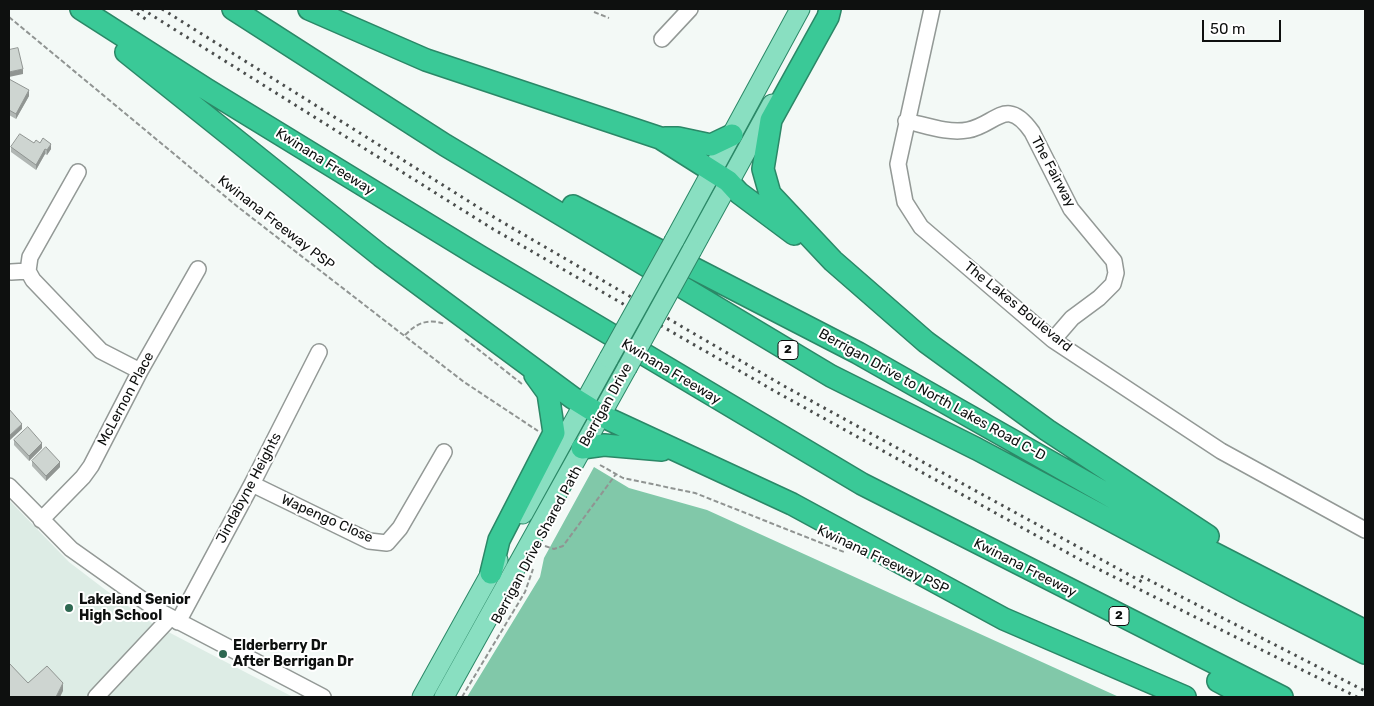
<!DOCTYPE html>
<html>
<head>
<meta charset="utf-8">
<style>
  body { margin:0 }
  #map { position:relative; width:1374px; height:706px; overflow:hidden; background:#f3f9f6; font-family:Rubik,sans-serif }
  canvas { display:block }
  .frame { position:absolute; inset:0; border:10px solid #0e100f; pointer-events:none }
  .scale { position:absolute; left:1202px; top:20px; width:79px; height:22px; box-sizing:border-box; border:2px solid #0e100f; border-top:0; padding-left:6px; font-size:15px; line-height:18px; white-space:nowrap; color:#0e100f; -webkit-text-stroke:4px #fff; paint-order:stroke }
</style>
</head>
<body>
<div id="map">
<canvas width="1374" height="706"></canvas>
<div class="frame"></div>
<div class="scale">50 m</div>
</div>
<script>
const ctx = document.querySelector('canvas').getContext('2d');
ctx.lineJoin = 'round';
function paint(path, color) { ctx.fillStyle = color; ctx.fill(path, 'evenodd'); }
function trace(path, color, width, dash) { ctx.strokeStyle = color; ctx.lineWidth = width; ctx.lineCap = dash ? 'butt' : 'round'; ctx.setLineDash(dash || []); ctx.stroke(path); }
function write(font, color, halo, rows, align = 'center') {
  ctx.font = font + ' Rubik,sans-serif'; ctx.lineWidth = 4; ctx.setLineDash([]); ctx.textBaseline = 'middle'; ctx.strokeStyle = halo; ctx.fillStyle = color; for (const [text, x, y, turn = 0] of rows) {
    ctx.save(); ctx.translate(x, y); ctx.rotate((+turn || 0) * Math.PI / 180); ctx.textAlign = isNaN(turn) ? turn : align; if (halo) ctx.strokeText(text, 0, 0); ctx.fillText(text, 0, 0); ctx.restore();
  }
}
paint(new Path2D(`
  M9 500 69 562 107 591 153 624 293 697H9Z`), '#ddece5');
paint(new Path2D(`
  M594 467 629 488 707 510 1119 697H467L540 577 544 558Z`), '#81c8a9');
const minor = new Path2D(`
  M932 9 898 164 905 202 921 227 1053 340 1221 451 1365 530
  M662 39 690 9
  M906 121C925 125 948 134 968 130 996 125 1006 95 1032 132L1071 209 1114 261 1116 273 1113 284 1099 298 1072 318 1053 340
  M78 172 30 257 28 271 33 280 101 351 140 371
  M11 272 28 271
  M252 484 369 541 387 543 400 528 444 452
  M9 486 71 549 157 610 323 697
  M41 520 83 477 91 466 140 371 198 269
  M178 622 252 484 319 352
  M96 697 170 618`);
const major = new Path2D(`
  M674 241 800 9
  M692 250 772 104
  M523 514 609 358
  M422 697 498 560
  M444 697 627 368`);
const highway = new Path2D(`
  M81 9 206 89 479 256 862 484 1282 697
  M233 9 445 145 831 376 977 449 1245 592 1365 653
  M309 9 426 60 660 138 728 181 739 193 794 234
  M830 9 828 17 771 120 763 169 770 194 833 261 926 342 1047 430 1208 536
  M126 52 381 256 573 398 602 416 792 504 1004 619 1185 697
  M665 138H678L711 145 732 135
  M573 206 858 353 1186 539 1365 631
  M582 448 604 445 662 450
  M491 573 499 540 554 433 548 393 535 375
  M1218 681 1248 697`);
trace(minor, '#939996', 18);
trace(major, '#2b8867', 21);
trace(highway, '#2b8867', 24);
trace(new Path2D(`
  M594 12 609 18
  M9 17 238 207 464 382 538 431
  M405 335C417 323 428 318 445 324
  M465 339 522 384
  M600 465 623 478 695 493 844 552
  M545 546 554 549 563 546 616 474
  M462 697 525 592 533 569`), '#909492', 2, [5, 2.5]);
trace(minor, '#fff', 15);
trace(major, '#89dfc1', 19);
trace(highway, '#3ac997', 21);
trace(new Path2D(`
  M131 9 147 20
  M142 9 493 229 778 393 1088 564 1357 697
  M162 9 497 219 784 386 1146 584
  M1141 576 1365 691`), '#4b4e4d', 3, [2.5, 5]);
const majorBridge = new Path2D(`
  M609 358 674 241
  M627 368 692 250`);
trace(majorBridge, '#2b8867', 21, []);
trace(majorBridge, '#89dfc1', 19);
paint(new Path2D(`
  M9 79 29 96 16 119 9 115Z
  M34 143 51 149 47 155 45 154 36 170 11 152V147Z
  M14 440 42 448 29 461 14 445Z
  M32 461 60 467 46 481 32 466Z`), '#b1b7b4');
paint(new Path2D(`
  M23 69V74L9 77V72Z
  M29 90V96L16 119V114Z
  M51 144V149L47 155V150Z
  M45 149V154L36 170V165Z
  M22 424V429L9 441V436Z
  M42 443V448L29 461V456Z
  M60 462V467L46 481V476Z
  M63 683V691L60 697H56Z`), '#909592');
const building = new Path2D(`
  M18 48 23 69 9 72V50Z
  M9 79 29 90 16 114 9 110Z
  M20 134 34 143 36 140 40 143 43 138 51 144 47 150 45 149 36 165 11 147Z
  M9 409 22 424 9 436Z
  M28 427 42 443 29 456 14 440Z
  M46 447 60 462 46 476 32 461Z
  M9 663 28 683 47 666 63 683 56 697H9Z`);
paint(building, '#ced5d1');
trace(building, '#909592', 1);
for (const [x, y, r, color] of [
  [69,608,5,"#2e6851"],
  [223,654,5,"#2e6851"]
]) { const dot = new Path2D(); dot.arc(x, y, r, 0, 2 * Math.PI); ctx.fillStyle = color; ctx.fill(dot); trace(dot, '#fff', 2); }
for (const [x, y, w] of [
  [788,350,20],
  [1119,616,20]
]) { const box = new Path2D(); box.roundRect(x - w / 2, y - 9.5, w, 19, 4); ctx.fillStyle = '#fff'; ctx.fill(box); trace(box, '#0e100f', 1); }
write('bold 12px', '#0e100f', null, [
  ["2",788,350],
  ["2",1119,616]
]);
write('14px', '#0e100f', '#fff', [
  ["Kwinana Freeway",325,162,32],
  ["The Fairway",1053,172,62],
  ["Kwinana Freeway PSP",276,223,38],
  ["The Lakes Boulevard",1018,307,39],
  ["Kwinana Freeway",671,372,31],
  ["Berrigan Drive to North Lakes Road C-D",932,395,29],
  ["McLernon Place",126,399,-62],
  ["Berrigan Drive",606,405,-61],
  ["Jindabyne Heights",249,488,-62],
  ["Wapengo Close",327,519,24],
  ["Berrigan Drive Shared Path",537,545,-62],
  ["Kwinana Freeway PSP",883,560,25],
  ["Kwinana Freeway",1025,568,27]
]);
write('bold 14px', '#0e100f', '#fff', [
  ["Lakeland Senior",79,600],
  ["High School",79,616],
  ["Elderberry Dr",233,646],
  ["After Berrigan Dr",233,662]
], 'left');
</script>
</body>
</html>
